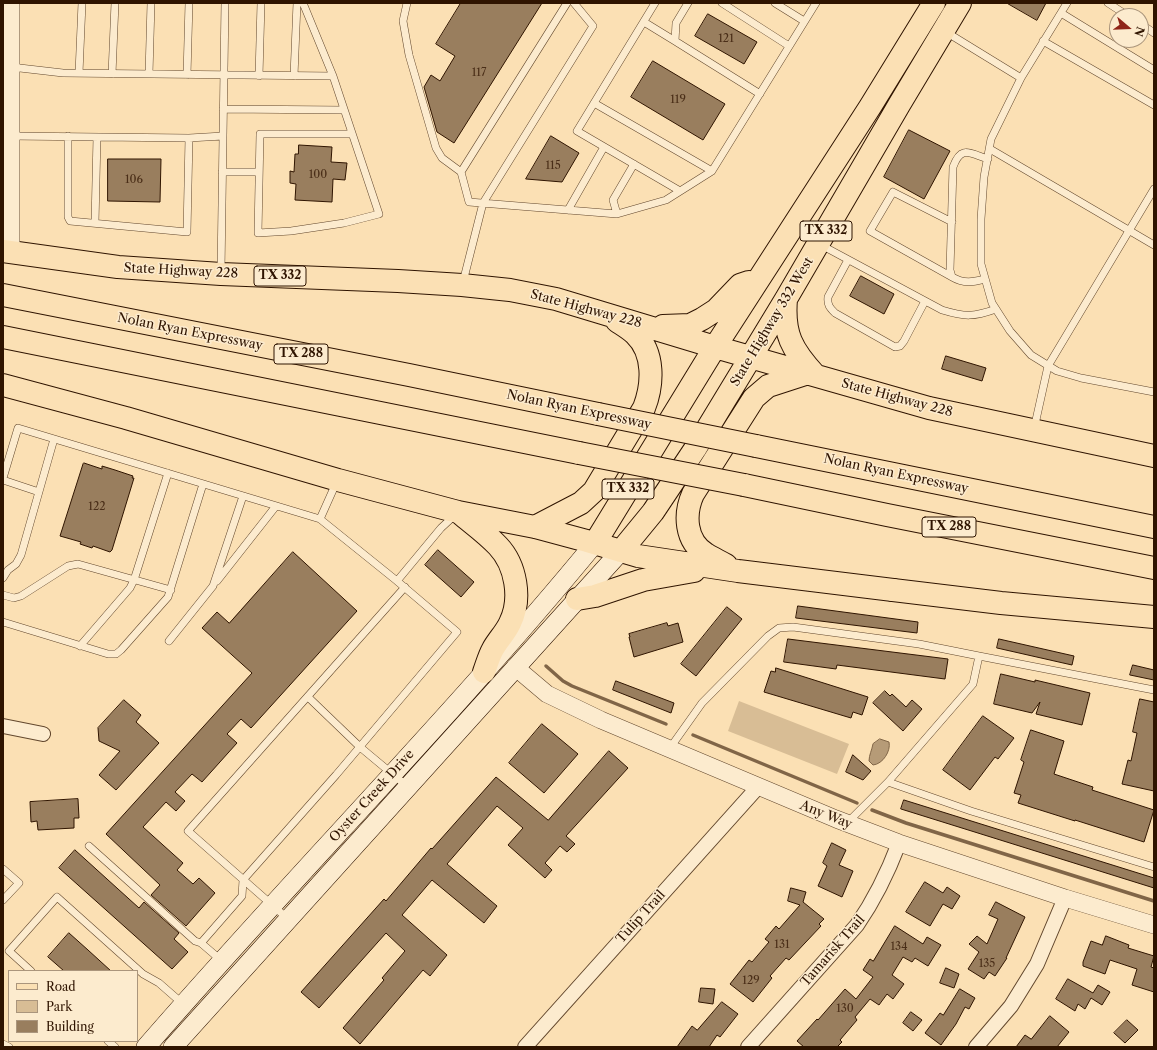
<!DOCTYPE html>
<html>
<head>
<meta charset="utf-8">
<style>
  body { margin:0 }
  #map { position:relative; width:1157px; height:1050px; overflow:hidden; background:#fbe0b4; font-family:"Libre Caslon Text",serif }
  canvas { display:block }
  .frame { position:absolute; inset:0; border:4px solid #2f1400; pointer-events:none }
  .legend { position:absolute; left:8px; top:970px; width:130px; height:72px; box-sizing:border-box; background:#fcebce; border:1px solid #aa957c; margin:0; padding:5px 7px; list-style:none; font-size:12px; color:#2f1400 }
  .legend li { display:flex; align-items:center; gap:8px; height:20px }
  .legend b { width:20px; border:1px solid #aa957c }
  .north { position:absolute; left:1109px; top:8px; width:40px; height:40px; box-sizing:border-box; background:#fcebce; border:1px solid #aa957c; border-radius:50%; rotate:109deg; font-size:11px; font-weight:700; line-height:16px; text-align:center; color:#2f1400 }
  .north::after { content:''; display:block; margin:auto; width:14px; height:18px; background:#8f2418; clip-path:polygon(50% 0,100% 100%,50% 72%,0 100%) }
</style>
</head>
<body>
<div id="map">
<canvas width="1157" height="1050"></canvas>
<div class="frame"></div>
<ul class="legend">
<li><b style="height:5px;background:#fbe0b4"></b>Road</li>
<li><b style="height:11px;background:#d8bd95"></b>Park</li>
<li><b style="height:11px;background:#997e5e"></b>Building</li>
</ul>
<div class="north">N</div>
</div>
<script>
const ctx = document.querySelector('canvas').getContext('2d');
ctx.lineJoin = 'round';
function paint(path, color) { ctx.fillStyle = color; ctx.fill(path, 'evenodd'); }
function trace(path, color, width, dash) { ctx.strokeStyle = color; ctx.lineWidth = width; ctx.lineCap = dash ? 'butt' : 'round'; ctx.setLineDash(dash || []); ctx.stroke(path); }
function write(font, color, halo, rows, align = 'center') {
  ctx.font = font + ' "Libre Caslon Text",serif'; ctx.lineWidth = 3; ctx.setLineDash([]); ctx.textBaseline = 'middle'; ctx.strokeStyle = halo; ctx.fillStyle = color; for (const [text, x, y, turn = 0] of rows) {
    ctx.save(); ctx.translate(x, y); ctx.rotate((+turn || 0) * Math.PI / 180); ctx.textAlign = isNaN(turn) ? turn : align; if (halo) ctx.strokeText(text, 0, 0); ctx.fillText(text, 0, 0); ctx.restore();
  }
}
paint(new Path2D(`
  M739 701 849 744 837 774 728 731Z`), '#d8bd95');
const water = new Path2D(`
  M880 739 889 742C891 751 883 764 873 765L869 761C869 755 872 750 873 744Z`);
paint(water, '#b69b77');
trace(water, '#806547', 1);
trace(new Path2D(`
  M546 666 563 681 572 686 666 724
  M693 735 857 803
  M872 810 906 823 1154 901`), '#806547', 3.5);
const building = new Path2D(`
  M461 3H542L454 143 437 132 424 87 431 75 440 81 455 56 436 44Z
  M1007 3H1046L1037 20Z
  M708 14 757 42 744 64 695 36Z
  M653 61 725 104 703 140 631 97Z
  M909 130 950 151 924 199 884 177Z
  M551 136 579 153 562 182 526 179Z
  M299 145 332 147 331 162 347 163 345 180 333 179 332 202 295 200 296 184 290 183V171L294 172 295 154H298Z
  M108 159H161L160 202 108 201Z
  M861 276 894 294 884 314 850 296Z
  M946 356 986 368 982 381 942 369Z
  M84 463 102 469V466L115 470 133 476 132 478H134L112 550 110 552 93 546 92 548 80 544 81 542 60 536 83 464Z
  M438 550 474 582 461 597 425 565Z
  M293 552 357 611 251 728 241 719 227 734 237 743 202 782 192 774 175 792 185 801 176 811 166 802 143 827 183 863 177 870 193 884 199 878 215 893 186 926 151 895 160 885 106 834 252 673 202 628 217 612 229 623Z
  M798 606 918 622 917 633 796 618Z
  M727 607 742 619 696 676 681 664Z
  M667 623 668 626 678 623 683 642 634 657 629 637H630L629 634Z
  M788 639 948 659 945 679 837 665 836 669 784 662Z
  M999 639 1074 656 1072 665 997 648Z
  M1133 665 1154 670V680L1130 675Z
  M776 668 868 697 862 715 853 712 851 718 764 692 771 671 775 672Z
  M1001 674 1035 682V680L1090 693 1082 725 1036 714 1040 702 1032 713 994 704Z
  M616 681 674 703 671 713 613 690Z
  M885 691 890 696 892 694 906 707 912 700 922 709 903 731 873 703Z
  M1140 699 1154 702V791L1122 784 1128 760 1131 761 1137 733 1133 732Z
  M124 700 141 715 136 722 159 743 116 790 99 775 120 751 99 741 98 728Z
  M983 716 1014 738 998 759 995 757 970 790 943 770Z
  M542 724 578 754 544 793 509 763Z
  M1031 730 1064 741 1054 774 1093 787 1092 790 1154 810 1144 842 1075 820V821L1018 803 1021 795 1014 793 1024 762 1021 760Z
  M609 751 628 768 566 836 575 844 567 852 560 846 545 863 552 870 545 878 508 845 523 828 497 806 447 864 497 906 484 923 432 880 402 915 447 955 430 976 423 970 360 1044 343 1028 384 980 382 978 405 951 386 933 319 1008 301 992 384 899 386 901 431 848 432 849 496 777 548 820Z
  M853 755 871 771 863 780 846 772Z
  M78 799 79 818H74V828L38 830 37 821 31 822 30 802Z
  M904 800 1154 878V888L901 809Z
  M832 843 846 850 839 865 853 871 842 897 818 886 827 866 823 863Z
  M75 850 139 908 144 902 179 933 174 939 188 952 172 969 59 868Z
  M925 882 943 893 947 887 960 896 952 909 943 904 930 926 906 912Z
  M791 888 806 892 803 902 824 919 819 924 821 926 789 960 786 958 770 976 772 978 753 1002 730 984 749 960 752 962 769 942 765 939 776 926 779 929 800 905 788 901Z
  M996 902 1025 917 1006 958H1007L995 976 989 972 984 979 968 969 979 952 969 944 977 936 987 944 998 919 989 915Z
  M895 926 923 944 927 937 941 945 928 966 915 958 912 962 903 957 892 975 904 984 893 999 887 994 879 1005 870 999 855 1017 857 1020 840 1040 842 1042 837 1047H804L797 1041 817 1019 818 1020 845 989 856 999 873 977 863 970 870 959 873 961Z
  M69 933 88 950 111 971H64L48 957Z
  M1106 936 1129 945 1128 948 1154 956 1151 967 1154 968V992L1132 985 1137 969 1110 960 1105 974 1083 966V962L1091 941 1102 945Z
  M946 968 959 974 954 988 940 983Z
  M1068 979 1093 993 1098 985 1110 992 1102 1005 1091 998 1085 1009 1078 1004 1075 1011 1056 999Z
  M701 988 715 989 713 1004 699 1002Z
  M960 989 975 998 969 1009 965 1007 956 1024 941 1045 925 1033 940 1013 943 1015Z
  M722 1002 738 1014 720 1037 717 1035 709 1047H677L692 1026 697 1030Z
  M911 1012 922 1020 913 1031 903 1023Z
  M1050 1016 1069 1032 1057 1047H1016L1025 1035 1031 1039Z
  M1127 1020 1138 1030 1125 1043 1114 1033Z`);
paint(building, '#997e5e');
trace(building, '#2f1400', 1);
const service = new Path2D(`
  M303 3 333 76 379 214 344 223 291 231 258 233 260 134H352
  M407 3 403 21 409 55 436 148 442 158 461 172
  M567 3 461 172 469 202 617 214 666 200 712 171 816 3
  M655 3 577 131 680 191
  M688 3 676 23 675 41 760 94
  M722 3 789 46
  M775 3 804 21
  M1067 3 1021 78 991 139 984 177 981 219V264L992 303 1010 331 1031 355 1057 371 1081 378 1154 392
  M1108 3 1128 16
  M1061 13 1154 70
  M644 22 675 41
  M1141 24 1154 33
  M946 32 1021 78
  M1043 41 1154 105
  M11 67 63 73 333 76
  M79 73 82 3
  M112 74 115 3
  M149 74 151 3
  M187 75 189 3
  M259 76 261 3
  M294 76 297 3
  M594 103 712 171
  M223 109 344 110
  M11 136 189 138 223 136
  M68 136V217L70 221 187 232 189 138
  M990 149 1154 245
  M222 172H259
  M568 210 604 147
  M617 214 613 200 634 164
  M952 222 893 192 870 231 952 277
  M95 223 97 137
  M821 245 942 310C965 317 974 317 996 309
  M848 260 828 297C827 305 830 308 835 313L895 347 900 346 904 341 925 301
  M221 271 225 3
  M985 279C973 282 964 284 952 277L950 270 953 167C961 145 969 153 988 159
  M463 282 483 203 593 26 574 3
  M1034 429 1048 366 1154 189
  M3 478 18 428 320 519 337 481
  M3 480 39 492
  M320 519 397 581
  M3 578 8 570 16 564 21 555 54 439
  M217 581 276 506
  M3 595 14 598 21 596 68 566 78 564 171 590
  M3 622 108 654H116L121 650 168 597 203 484
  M169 641 213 586 243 496
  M80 646 130 588 134 580 168 473
  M308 697 360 747 408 787
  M670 748 702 703 768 636 779 628 793 627 919 644 979 656
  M888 782 971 811 1154 867
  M847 823 888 782 973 684 979 656 1154 690
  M89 846 195 941 201 943 242 896 243 880 336 775 457 632 397 581 441 528 455 515
  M3 869 19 883 3 900
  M288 919 188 831 405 587
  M201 943 222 961
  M31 971 9 951 57 897 143 974 159 983 183 1004
  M108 1041 115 1047
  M3 1044 9 1047`);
const minor = new Path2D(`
  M3 726 43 734
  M525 1047 758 787
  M748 1047 857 925C875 899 888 872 899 843
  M976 1047 1011 1006 1037 964 1065 898`);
const tertiary = new Path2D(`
  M11 251V3
  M515 667 547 694 601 720 836 819 899 843 1065 898 1154 925`);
const secondary = new Path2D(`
  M146 1047C293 877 452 717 595 543
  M173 1047 621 551`);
const primary = new Path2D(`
  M3 251 118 267 221 274 398 281 462 285 510 290 556 299 715 347 929 408 1154 456
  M786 299C783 334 792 350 815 375
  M663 326 690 325 702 319 716 310 740 285 749 282
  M3 385 126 418 338 480 458 512 535 527 587 541 638 556 738 571 893 590
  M461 514C473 524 487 534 498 546 516 565 522 599 510 623 506 632 498 640 493 649 489 656 487 664 484 672
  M535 527 581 503 594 491 644 408C653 385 655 353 635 334 630 329 623 325 617 321
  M595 543 715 347 870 107 934 3
  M621 551 653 512 695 449 786 299 899 105 960 3
  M726 565C719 561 712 558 706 554 685 541 684 514 693 494L754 398 768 386 808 373
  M577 599 595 596 643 580 694 571`);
const motorway = new Path2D(`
  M3 295 409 375 598 414
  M3 337 579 453
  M756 446 1154 527
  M744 485 887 515 1154 568
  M893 590 1001 603 1154 617`);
trace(service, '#62472d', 8);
trace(minor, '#62472d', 16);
trace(tertiary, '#62472d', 18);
trace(secondary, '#2f1400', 20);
trace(primary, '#2f1400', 24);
trace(motorway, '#2f1400', 24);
trace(service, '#fcebce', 7);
trace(minor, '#fcebce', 14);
trace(tertiary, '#fcebce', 17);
trace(secondary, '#fcebce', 19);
trace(primary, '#fbe0b4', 22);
trace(motorway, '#fbe0b4', 22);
const motorwayBridge = new Path2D(`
  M598 414 756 446
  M579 453 744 485`);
trace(motorwayBridge, '#2f1400', 24, []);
trace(motorwayBridge, '#fbe0b4', 22);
write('11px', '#4a2e18', null, [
  ["121",726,39],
  ["117",479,73],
  ["119",678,100],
  ["115",553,166],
  ["100",318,175],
  ["106",134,180],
  ["122",97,507],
  ["131",782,945],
  ["134",899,947],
  ["135",987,964],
  ["129",751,981],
  ["130",845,1009]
]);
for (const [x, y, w] of [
  [826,231,52],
  [280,276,52],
  [301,354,54],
  [628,489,52],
  [949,527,54]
]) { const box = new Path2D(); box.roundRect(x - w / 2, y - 10, w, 20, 3); ctx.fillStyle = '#fcebce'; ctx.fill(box); trace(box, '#2f1400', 1); }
write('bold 12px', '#2f1400', null, [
  ["TX 332",826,231],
  ["TX 332",280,276],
  ["TX 288",301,354],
  ["TX 332",628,489],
  ["TX 288",949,527]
]);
write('13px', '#2f1400', '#fcebce', [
  ["State Highway 228",181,271,3],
  ["State Highway 228",586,309,15],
  ["State Highway 332 West",772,322,-59],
  ["Nolan Ryan Expressway",190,332,11],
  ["State Highway 228",897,398,15],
  ["Nolan Ryan Expressway",579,410,12],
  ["Nolan Ryan Expressway",896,474,12],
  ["Oyster Creek Drive",372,796,-48],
  ["Any Way",826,815,22],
  ["Tulip Trail",641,917,-48],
  ["Tamarisk Trail",833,951,-49]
]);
</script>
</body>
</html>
